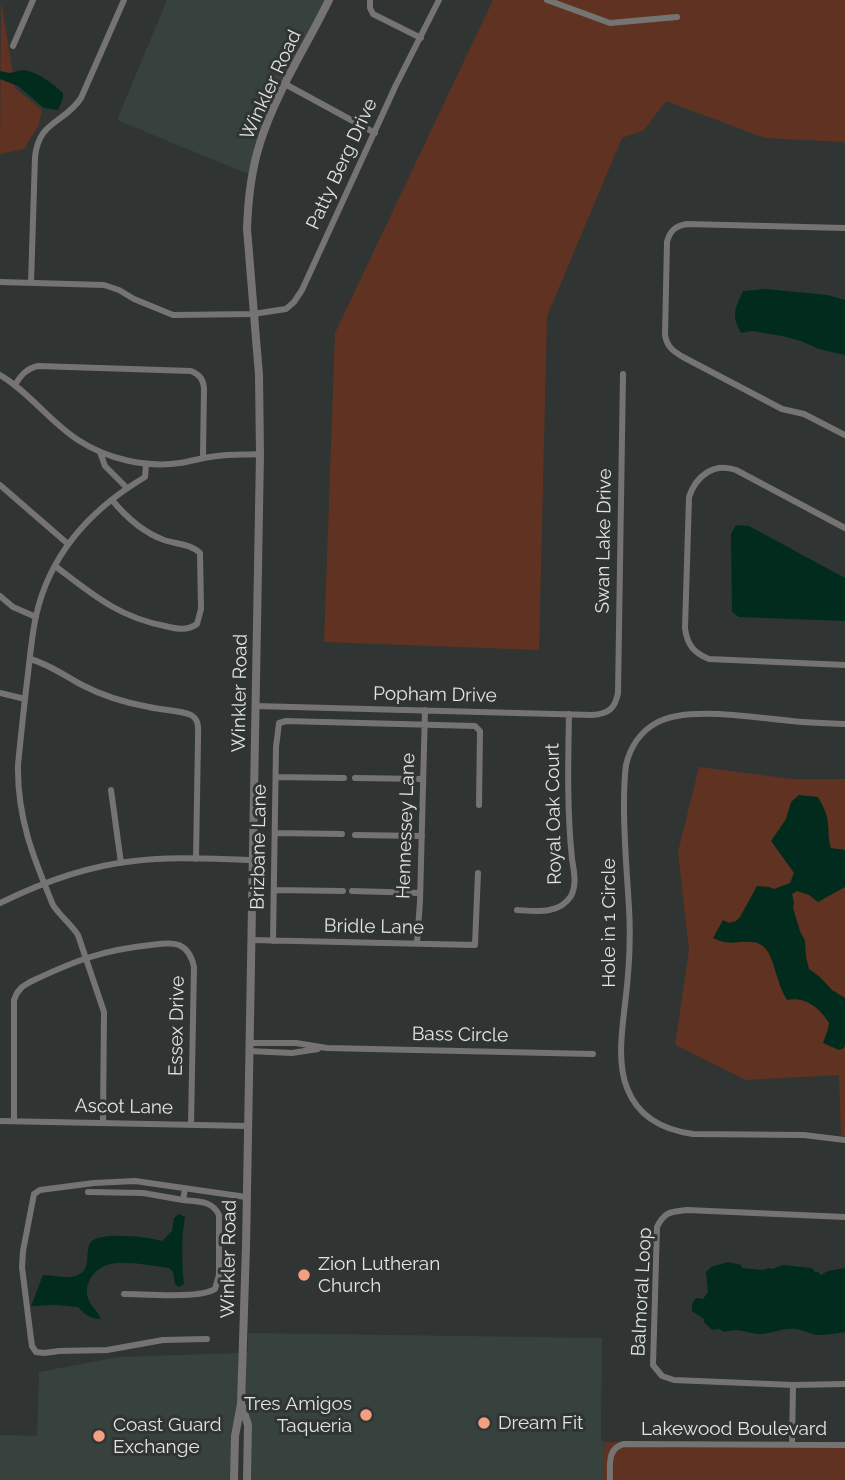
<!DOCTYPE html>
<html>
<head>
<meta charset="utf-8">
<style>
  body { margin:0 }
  canvas { display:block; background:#303432 }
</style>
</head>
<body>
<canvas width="845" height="1480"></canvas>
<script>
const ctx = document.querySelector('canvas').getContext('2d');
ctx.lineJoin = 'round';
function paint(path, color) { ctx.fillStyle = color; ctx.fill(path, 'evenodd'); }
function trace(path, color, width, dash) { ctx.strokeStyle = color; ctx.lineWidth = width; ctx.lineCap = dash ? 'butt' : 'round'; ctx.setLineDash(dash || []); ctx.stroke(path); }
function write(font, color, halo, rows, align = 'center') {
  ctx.font = font + ' Raleway,sans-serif'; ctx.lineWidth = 6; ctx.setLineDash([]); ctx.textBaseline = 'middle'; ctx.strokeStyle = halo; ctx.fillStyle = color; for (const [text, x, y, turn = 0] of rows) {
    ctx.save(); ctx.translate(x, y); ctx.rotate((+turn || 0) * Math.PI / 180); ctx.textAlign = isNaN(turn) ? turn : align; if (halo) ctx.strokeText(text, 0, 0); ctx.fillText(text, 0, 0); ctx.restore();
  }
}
paint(new Path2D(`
  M167 0H325L268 111 256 143 248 174 117 120Z
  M248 1333 602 1338 601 1438 602 1441 605 1442 603 1480H251L252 1425 245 1400 246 1352H248Z
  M239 1353 238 1404 231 1438V1480H0V1435L37 1436 39 1372 119 1357Z`), '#37413d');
paint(new Path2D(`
  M1 0 15 88 42 110 39 124 24 149 0 154Z
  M493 0H845V142L765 138 666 101 644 130 622 138 547 316 539 650 324 642 335 333Z
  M699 767 792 779H845V1136H841L839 1075 746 1080 675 1045 689 950 678 852Z
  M605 1442 845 1444V1480H603Z`), '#603221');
paint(new Path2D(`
  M22 70C37 71 52 83 63 93V98L58 110 44 108 18 86 0 79V71L10 73Z
  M766 289 827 295 845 300V355L819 349 801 341 782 336 752 331 741 333C731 314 735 310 743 291Z
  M736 525 749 526 845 578V621L739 617 732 612 731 534Z
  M799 795 818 797C823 806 828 815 828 825 829 833 828 840 831 848L845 850V887L818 902 809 895 797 891 792 894 794 903 793 908 800 931 805 941 806 957 809 969 820 977 832 990 845 998V1044L844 1048 839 1050 823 1043 828 1029 829 1023C820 1008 805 996 787 1000 783 993 780 987 778 979 773 965 770 942 751 942 735 941 730 946 713 938L723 920 729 923 736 921 740 917 757 886 769 887 774 889 790 883 794 873 771 841 786 819 791 802Z
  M179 1214 185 1217C181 1236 182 1265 184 1284L179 1287 175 1284 173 1272 169 1268C152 1266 135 1262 118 1263 101 1263 85 1277 87 1295 89 1305 98 1311 101 1319 91 1319 85 1315 78 1307L56 1305 31 1306 43 1275C53 1275 66 1279 76 1276 94 1269 83 1251 91 1242 101 1231 149 1237 162 1241L172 1231 174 1218Z
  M728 1262 741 1265 742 1268 763 1270 769 1268 772 1269 783 1265 812 1268 815 1272H818L821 1275 828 1271 845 1268V1332C836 1333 826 1335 817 1335 810 1334 803 1330 796 1329 782 1327 770 1335 757 1334 744 1332 738 1328 724 1332L719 1329 712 1330 704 1322V1319L692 1311V1304L696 1298 703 1299 708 1292 706 1272 711 1267Z`), '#002b1d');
trace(new Path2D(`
  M370 0V8L373 14 421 38
  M547 0 610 23 677 17
  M13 46 33 0
  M285 84 375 133
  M845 228 687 224C676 226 670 230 667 242L665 335C667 347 673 351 683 357L782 409 804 414 845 435
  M0 282 104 285 119 290 134 299 173 315 253 314 286 309 294 302 302 290 396 85 439 0
  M31 283 35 157C39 120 64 124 81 98L124 0
  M0 375C29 392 50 422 78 440 107 459 146 468 180 463 193 461 205 457 217 456 231 454 246 455 260 454
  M15 385C21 375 26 369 38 366L191 371C200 375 203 379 204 388L203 457
  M100 452 105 466 127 488
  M0 485 68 544
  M845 528 736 470C714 462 696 476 689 497L685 628C687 645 694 653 709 659L845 665
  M55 566C92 594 118 617 165 626 177 629 187 631 197 624L201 609 200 553C191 544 176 544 164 540 142 532 126 517 112 500
  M0 596 13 607 36 617
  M30 659C49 664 65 676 82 685 103 696 126 703 149 707 160 710 181 710 191 715 200 720 198 730 198 739L196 859
  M0 693 25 699
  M255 706 592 715C608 714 615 709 618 693L623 374
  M845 724C827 723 810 723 792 721 756 718 687 705 656 723 640 732 630 748 626 765 624 779 624 793 624 807 624 841 627 874 629 908 631 940 629 972 625 1004 622 1030 617 1062 627 1088 638 1117 664 1130 693 1134L804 1135 845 1140
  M276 777 344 778
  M355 778 423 779
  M111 790 121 863
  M275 833 342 834
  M355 835 422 836
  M274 890 343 891
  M352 891 420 893
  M0 903C43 882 86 866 134 861 173 856 213 859 253 860
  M517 910C535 911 559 915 571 896 577 885 574 871 572 859 567 811 568 763 569 714
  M251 940 475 945 478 873
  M273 941 276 747 279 723 286 721 475 726 480 731 479 805
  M417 943 420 901 425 710
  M249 1043H296L327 1048 593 1054
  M249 1051 292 1053 318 1049
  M0 1121 248 1126
  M14 1121V1000L17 993 22 987 30 982C74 961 102 950 151 945 160 944 170 942 179 945 188 949 192 957 194 967L191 1124
  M103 1123 104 1012 78 935C71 924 60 916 53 905 33 857 17 817 18 765 21 735 24 705 28 674 30 655 32 635 36 616 50 553 91 509 145 477L146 464
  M88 1192 143 1193 183 1200
  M845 1217 687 1210C671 1212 665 1211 657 1227L653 1365 662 1376 674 1380 793 1385 845 1384
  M124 1294C144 1294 200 1299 215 1289L219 1275V1215C212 1200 198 1202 183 1200L185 1189
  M207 1339 163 1340 107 1350 59 1351 44 1353 36 1352 32 1346 31 1339 22 1267 23 1251 34 1194 40 1190 94 1183 135 1181 246 1197
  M792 1445 793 1385
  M610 1480C610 1465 607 1448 624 1444L845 1445`), '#767473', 6);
trace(new Path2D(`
  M242 1406 248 1425 247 1480
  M234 1480 235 1436 241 1404 246 1247 260 454 259 375 247 229C248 199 251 171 260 143 276 92 306 47 329 0`), '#767473', 8);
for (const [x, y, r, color] of [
  [304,1275,7,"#f3a082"],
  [366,1415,7,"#f3a082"],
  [484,1423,7,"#f3a082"],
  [99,1436,7,"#f3a082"]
]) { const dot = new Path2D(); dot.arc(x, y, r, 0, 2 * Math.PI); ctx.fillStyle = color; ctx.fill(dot); trace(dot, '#303432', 2.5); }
write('19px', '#e1e4e3', '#303432', [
  ["Winkler Road",271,85,-65],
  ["Patty Berg Drive",342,164,-65],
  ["Swan Lake Drive",604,541,-89],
  ["Winkler Road",240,693,-89],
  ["Popham Drive",435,695,1],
  ["Royal Oak Court",554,814,-91],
  ["Hennessey Lane",406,826,-88],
  ["Brizbane Lane",259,847,-89],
  ["Hole in 1 Circle",609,923,-90],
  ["Bridle Lane",374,927,1],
  ["Essex Drive",177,1026,-89],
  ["Bass Circle",460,1035,1],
  ["Ascot Lane",124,1107,1],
  ["Winkler Road",229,1259,-89],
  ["Balmoral Loop",642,1292,-87],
  ["Lakewood Boulevard",734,1429]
]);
write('19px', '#e1e4e3', '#303432', [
  ["Zion Lutheran",318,1264],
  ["Church",318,1286],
  ["Tres Amigos",352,1404,"right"],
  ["Taqueria",352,1426,"right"],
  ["Dream Fit",498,1423],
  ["Coast Guard",113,1425],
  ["Exchange",113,1447]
], 'left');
</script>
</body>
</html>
